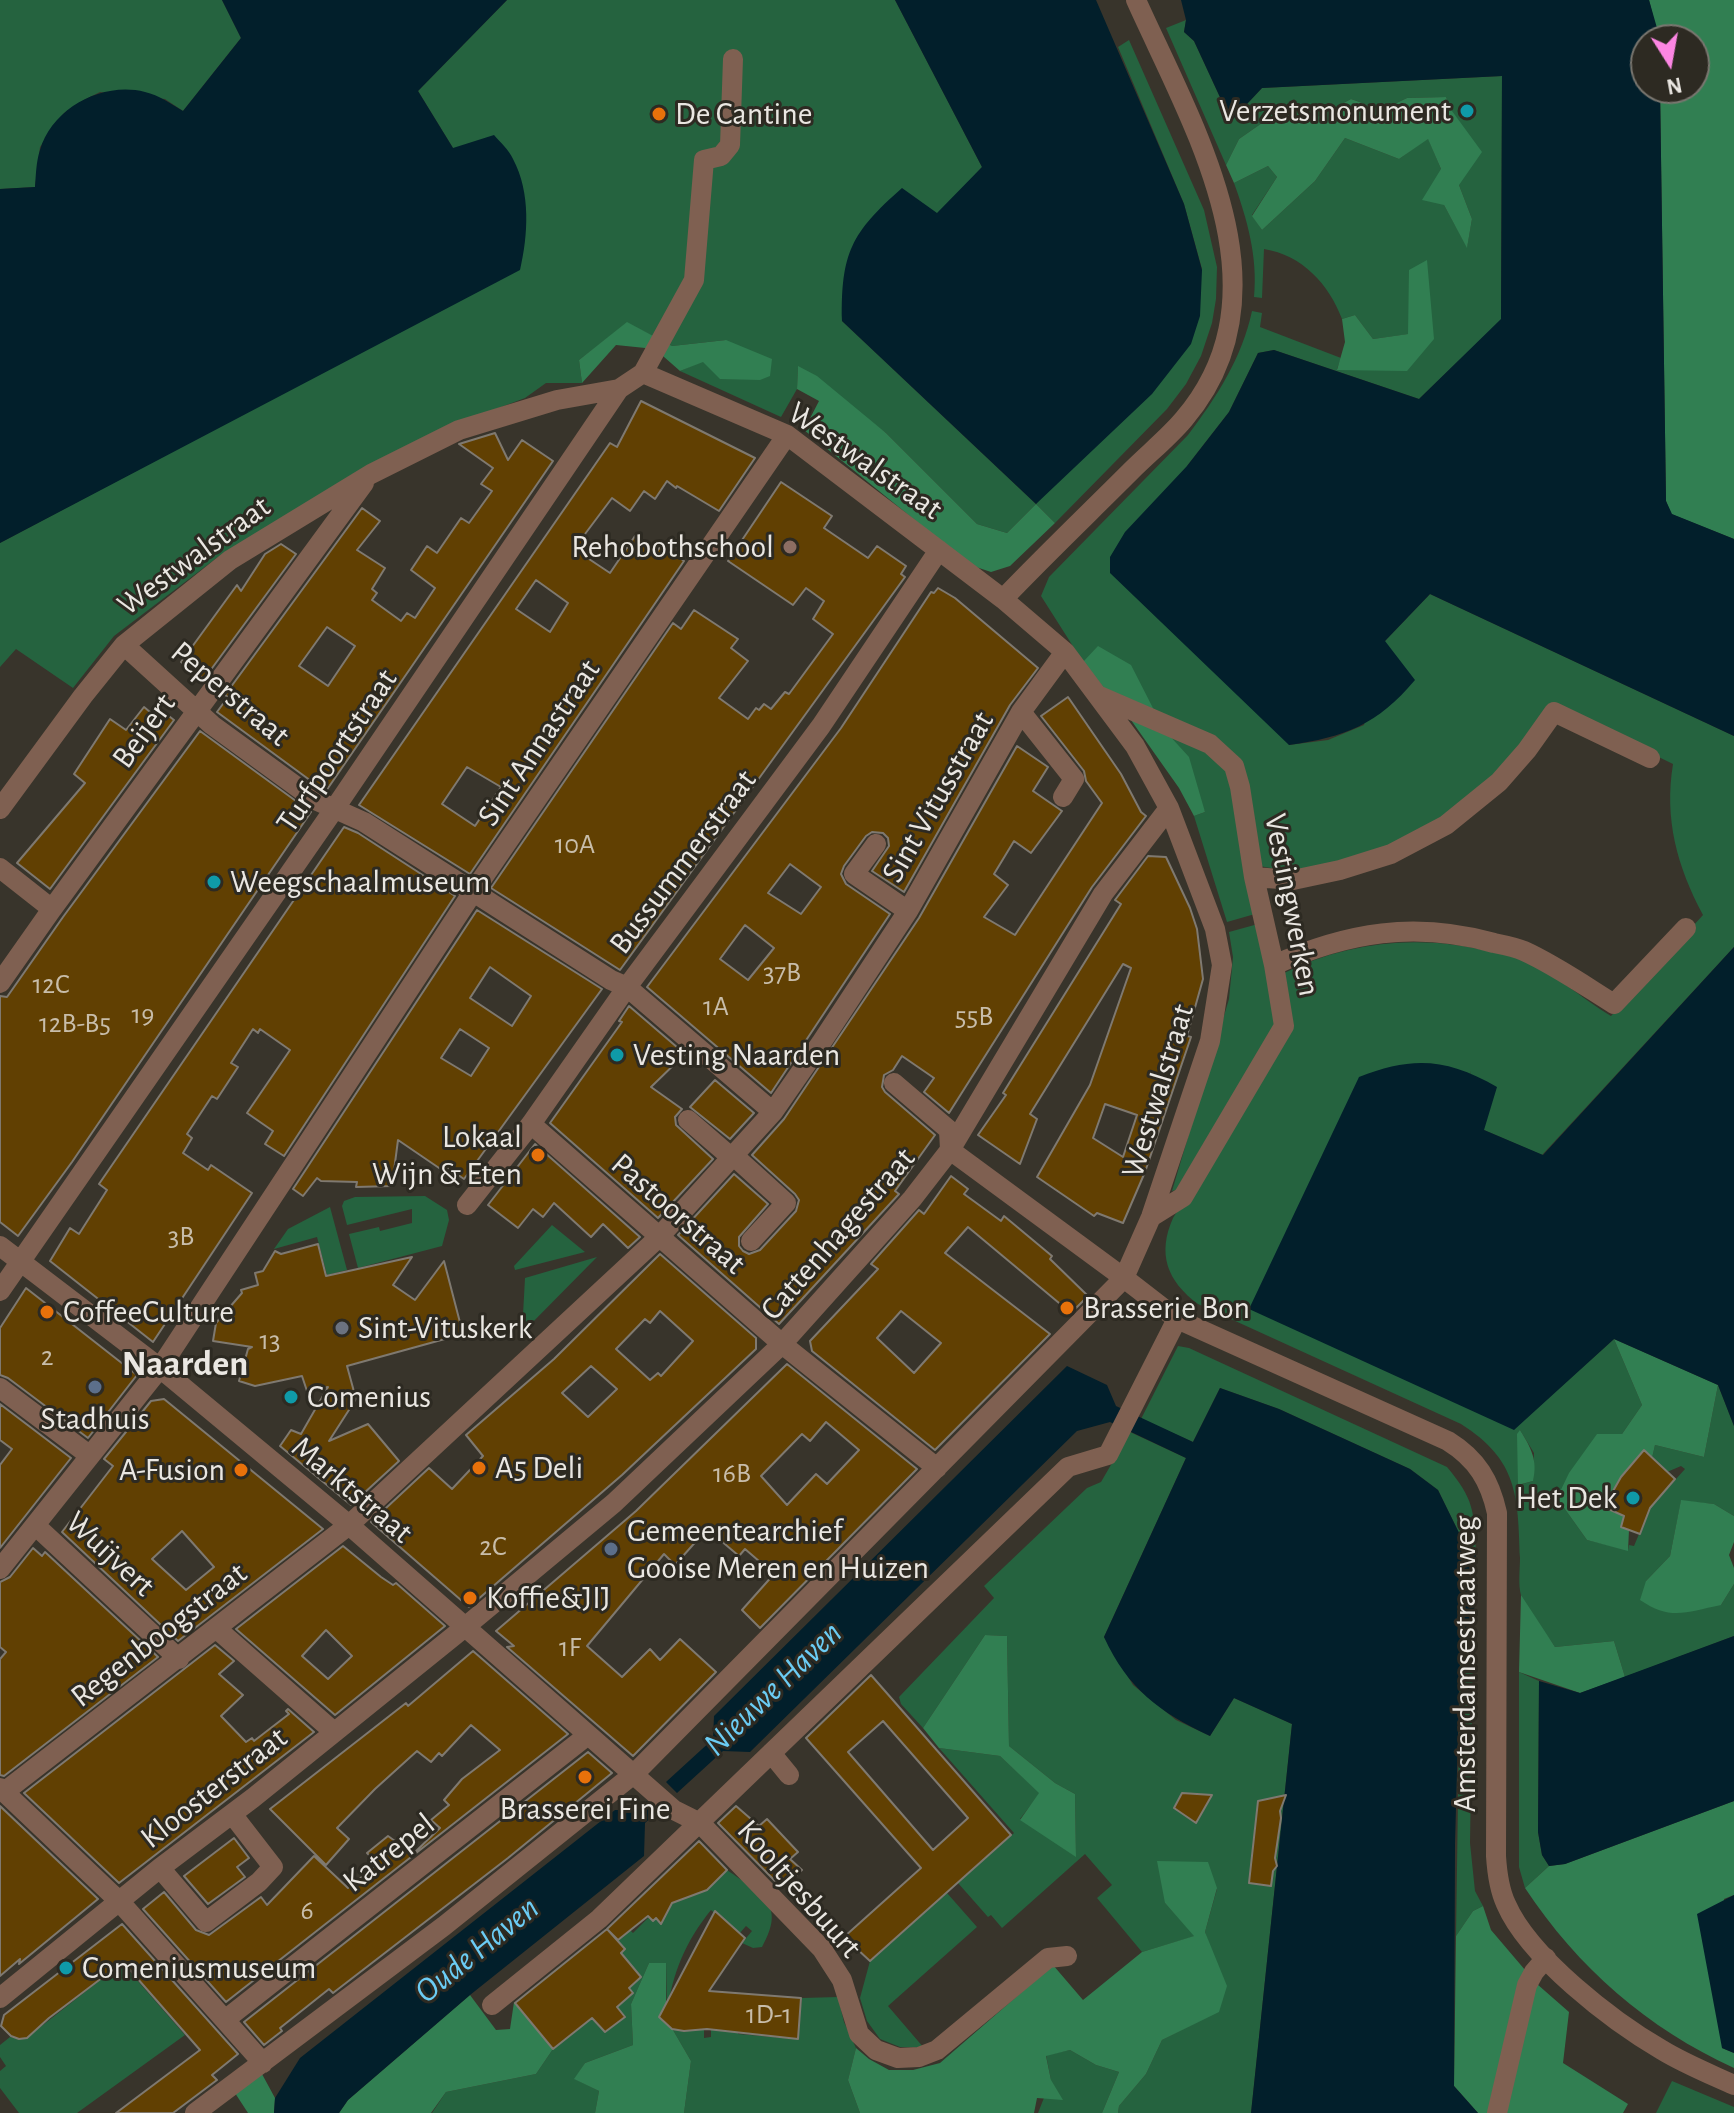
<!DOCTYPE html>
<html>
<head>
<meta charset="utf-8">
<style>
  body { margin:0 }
  #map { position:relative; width:1734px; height:2113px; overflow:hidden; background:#38342b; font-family:"Alegreya Sans",sans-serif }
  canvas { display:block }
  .north { position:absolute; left:1630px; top:24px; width:80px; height:80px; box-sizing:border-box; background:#2d2a22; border:2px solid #79766f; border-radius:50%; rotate:169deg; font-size:22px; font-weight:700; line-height:32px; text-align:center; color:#eae7e2 }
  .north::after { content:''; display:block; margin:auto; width:28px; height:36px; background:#fc86e3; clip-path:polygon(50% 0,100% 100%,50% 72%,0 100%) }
</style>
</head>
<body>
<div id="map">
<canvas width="1734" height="2113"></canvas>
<div class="north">N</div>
</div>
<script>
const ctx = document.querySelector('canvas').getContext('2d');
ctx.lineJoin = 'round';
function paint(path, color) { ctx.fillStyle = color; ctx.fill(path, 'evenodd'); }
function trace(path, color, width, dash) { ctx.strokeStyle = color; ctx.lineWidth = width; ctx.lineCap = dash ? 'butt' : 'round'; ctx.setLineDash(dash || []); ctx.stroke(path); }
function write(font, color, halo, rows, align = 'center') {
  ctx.font = font + ' "Alegreya Sans",sans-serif'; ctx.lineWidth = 6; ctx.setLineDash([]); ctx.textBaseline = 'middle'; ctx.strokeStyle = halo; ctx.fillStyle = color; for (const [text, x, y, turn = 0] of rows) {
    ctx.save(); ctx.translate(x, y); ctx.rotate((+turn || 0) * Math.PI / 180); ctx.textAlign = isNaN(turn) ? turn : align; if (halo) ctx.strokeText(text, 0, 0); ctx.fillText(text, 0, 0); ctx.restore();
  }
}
paint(new Path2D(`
  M0 0H222L241 38 183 111 165 99 100 92 84 100 64 113 40 147 35 187 0 189Z
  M507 0H895L982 167 842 321 1036 504 1202 269 1184 204 1118 47 1129 40 1204 210 1217 267 1216 299 1212 323 1201 356 1186 384 1167 409 1055 523 1036 504 1007 533 977 524 886 433 798 367 797 389 781 417 680 371 703 361 726 340 672 346 627 323 579 360 582 383H546L525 398 480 415 218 557 114 636 73 688 16 649 0 667V543L194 440 453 148 418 91Z
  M1186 20 1184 32 1194 41 1231 121 1262 88 1502 76 1501 320 1419 399 1274 350 1258 353 1229 412 1187 466 1289 745 1328 740 1364 725 1385 641 1430 594 1734 736V947L1542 1155 1484 1130 1470 1071 1514 1429 1614 1339 1642 1405 1622 1434 1557 1498 1587 1540 1628 1550 1629 1545 1634 1546 1650 1508 1685 1469 1681 1466 1667 1472 1652 1458 1655 1445 1704 1457 1718 1385 1734 1426V1516L1714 1504 1681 1501 1670 1556 1646 1581 1721 1605 1734 1584V1636L1625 1677 1614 1641 1555 1647C1547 1635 1525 1608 1521 1595 1518 1585 1520 1569 1520 1558 1518 1496 1518 1460 1461 1424L1198 1304C1167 1281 1157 1254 1173 1218L1288 1032 1282 974C1349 941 1419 934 1492 952 1502 954 1513 956 1522 960 1555 973 1581 998 1611 1016L1703 915C1677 866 1664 819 1673 764L1550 704C1531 733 1511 762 1485 786 1434 834 1330 883 1260 866L1247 778 1083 662 1041 596 1049 577 1188 435C1216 398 1242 358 1252 311L1262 313 1260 327 1341 358 1337 369 1433 339 1409 270V334L1373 339 1355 315 1342 319C1329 284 1302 255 1264 249L1262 298 1254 297C1258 257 1247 219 1234 183L1268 166 1277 177 1252 215 1262 230 1315 181 1345 138 1399 159 1428 138 1441 169 1444 205 1467 247 1472 219 1459 185 1452 111 1446 97 1407 98 1382 110 1351 99 1317 117 1275 114 1239 139 1226 165 1166 28ZM1520 1430 1534 1453 1533 1481 1519 1485Z
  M1168 734 1215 757 1230 774 1255 914 1227 922 1194 816 1205 812Z
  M1258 924 1276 1019 1271 1035 1176 1190 1172 1191 1229 999 1233 957 1229 932Z
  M425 1196 447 1210 449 1220 442 1246 358 1268 349 1234 379 1227 380 1231 412 1223V1209L347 1225 342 1206 344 1201 355 1197Z
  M330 1207 347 1270 327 1275 317 1237 274 1249 288 1229Z
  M552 1225 585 1252 515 1270 514 1266Z
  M597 1257 522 1333 525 1278Z
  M1178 1346 1189 1348 1447 1467C1474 1499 1474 1511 1476 1552L1463 1541 1438 1490 1410 1469 1279 1409 1220 1388 1193 1442 1141 1419Z
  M1130 1432 1186 1458 1104 1637 1133 1685 1176 1720 1210 1736 1234 1698 1292 1724 1251 2113H1118L1119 2106 1146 2074 1162 2040 1219 2011 1212 1953 1205 1932 1217 1889 1165 1903 1195 1936 1142 1952 1097 1898 1112 1885 1085 1854 1002 1928 991 1915 988 1917 958 1883 1014 1833 939 1748 1000 1756 1040 1793 1020 1819 1076 1856 1075 1794 1055 1783 1009 1746 1007 1636 985 1635 923 1728 901 1704 899 1697 994 1598 984 1586 1087 1488 1101 1482Z
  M1468 1645H1473L1470 1843 1475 1891 1483 1906 1473 1911 1456 1936 1460 1663Z
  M1519 1672 1539 1681 1538 1832 1542 1855 1549 1866 1525 1888 1519 1867Z
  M727 1870C761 1894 787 1903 762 1947L753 1948 742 1943 752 1931 746 1926 739 1934 711 1910C686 1941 672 1973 667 2014L666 1963H649L631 2004 633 2045 585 2063 575 2079 599 2091 595 2113H432L446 2092 536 2074 553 2049 592 2017H624L617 2007 633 1993 629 1988 597 1974 625 1950 618 1941 630 1930 633 1933 649 1917 652 1921 656 1918 661 1924 672 1903 708 1874 716 1881Z
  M947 1893 977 1927 888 2006 924 2048 900 2047 880 2039 867 2021 860 1998 870 1961Z
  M122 1963 185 2035 77 2113H19L0 2088V2071L6 2066 0 2057V2045L10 2037 25 2039Z
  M838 1997 844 2022 856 2048 848 2080 860 2113H684L691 2061 666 2018 693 2019V2030H704V2038L711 2037V2022L738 2024V2034L797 2039 802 1998Z
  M1070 2050 1096 2065 1119 2072 1102 2113H1038L1051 2080 1046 2055Z
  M1672 2081 1734 2107V2113H1656Z`), '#25633f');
paint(new Path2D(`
  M1649 0H1734V539L1671 514 1666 501 1660 88H1694V40H1659Z
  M1446 97 1452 111 1482 152 1459 185 1472 219 1467 248 1444 205 1422 200 1441 169 1428 139 1399 159 1345 138 1315 181 1262 230 1252 216 1277 177 1268 166 1234 183 1226 165 1239 139 1275 114 1317 117 1351 99 1382 110 1407 98Z
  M1427 260 1434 339 1407 371 1337 370 1345 342 1342 319 1355 315 1373 339 1408 334 1409 270Z
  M627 322 672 346 726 340 772 359 770 376 760 380 720 379 703 362 680 371 655 349 616 345 582 383 579 360Z
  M798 366 817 376 886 433 977 524 1007 533 1036 504 1055 523 1010 566 991 572 970 565 804 430 819 401 797 389Z
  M1098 646 1131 665 1155 712 1104 688 1083 662Z
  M1126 713 1168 734 1189 757 1205 812 1194 816 1179 788Z
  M1614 1339 1718 1385 1704 1457 1655 1445 1652 1458 1644 1451C1626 1468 1615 1485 1605 1507L1624 1516 1629 1530 1628 1551 1587 1540 1557 1498 1569 1473 1597 1434H1622L1642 1405Z
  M1520 1430C1531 1448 1538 1460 1533 1481L1518 1485 1517 1434Z
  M1681 1500 1714 1504 1734 1516V1542L1729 1555 1734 1568V1584L1721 1605C1686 1612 1671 1621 1640 1600L1646 1581 1670 1556Z
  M1521 1595 1555 1647 1614 1641 1625 1677 1580 1693 1519 1672Z
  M985 1635 1007 1636 1009 1746 1055 1783 1075 1794 1076 1857 1020 1820 1039 1793 1000 1756 939 1748 923 1728Z
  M1734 1801V1895L1724 1899 1722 2048 1734 2053V2068C1647 2028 1578 1968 1525 1888L1549 1866 1565 1864Z
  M1157 1861 1208 1862 1217 1888 1205 1932 1227 1986 1219 2012 1162 2040 1146 2074 1119 2106 1118 2113H1102L1119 2072 1096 2065 1070 2050 1046 2056 1051 2080 1063 2100 1037 2098 1034 2113H860L848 2080 856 2048 869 2059 889 2070H913L940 2063 1053 1965 1083 2000 1142 1952 1194 1936 1165 1903Z
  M1483 1906 1491 1930 1537 1984 1569 2012 1563 2063 1628 2104 1623 2113H1478L1454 2086 1456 1936 1473 1911Z
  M649 1963H666V2018L691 2061 684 2113H595L599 2091 574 2079 585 2063 633 2045 631 2004Z
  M470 1995 496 2030 510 2029 514 2002 553 2049 536 2074 446 2092 431 2113H339L348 2100Z
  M262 2074 275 2098 274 2113H248L235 2093Z`), '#317f52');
paint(new Path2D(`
  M222 0H507L418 91 453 148 494 135C500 142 509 150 513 159 531 193 528 235 520 270L0 543V189L35 187C36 175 36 162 40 150 52 108 103 81 145 92 159 95 171 104 183 111L241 38Z
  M895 0H1096L1184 204 1202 270 1200 316 1191 344 1152 394 1036 504 842 321C841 253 851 233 902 188L937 213 982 167Z
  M1181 0H1649L1659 35V40H1646V88H1660L1666 501 1672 514 1734 539V736L1430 594 1385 641 1415 680C1377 725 1345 737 1289 745L1110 573V557L1125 532 1187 466 1229 412 1258 353 1274 350 1419 399 1501 319 1502 76 1262 88 1231 121 1194 41 1184 32 1186 20Z
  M1734 947V1426L1718 1385 1614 1339 1514 1430 1249 1309 1359 1077C1412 1056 1447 1058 1497 1087L1484 1130 1543 1155Z
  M1067 1366 1107 1385 1116 1406 1193 1442 1220 1388 1279 1409 1410 1469 1438 1490 1463 1541 1476 1552 1473 1645 1468 1646 1460 1663 1455 1843 1454 2086 1478 2113H1251L1292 1724 1234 1698 1210 1736C1159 1712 1128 1689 1104 1637L1186 1458 1110 1422 1077 1431 750 1752 723 1751 677 1793 666 1782 713 1739 714 1716Z
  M1734 1636V1801L1565 1864 1549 1866 1542 1855 1538 1832 1539 1681 1580 1693Z
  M647 1801 657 1812 645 1823 644 1856 470 1995 348 2100 339 2113H274L275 2098 300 2058 615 1810H636Z
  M1734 1895V2053L1722 2048 1697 1914Z`), '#021f2b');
const building = new Path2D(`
  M641 401 755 458 719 511 677 486 676 488 667 481 655 499 644 491 630 511 612 498 585 534 589 559 610 573 635 536 657 551 662 545 684 561 470 874 359 805 610 443 617 447ZM536 580 568 603 550 632 516 609ZM467 767 501 787 475 826 442 804Z
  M495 433 508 460 522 440 553 461 326 791 322 789 217 712 228 697 225 695 362 508 380 521 357 550 385 568 372 589 377 593 372 600 401 621 407 613 415 618 435 588 411 570 427 546 437 553 461 518 469 523 492 491 481 484 493 468 459 444ZM327 627 355 646 328 686 299 666Z
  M781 482 832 516 824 528 868 558 877 546 906 566 901 574 905 577 620 970 491 888 673 623 681 629 694 610 738 639 731 648 748 661 719 698 748 719 756 708 759 710 764 704 771 709 785 692 789 694 833 634 813 619 824 601 806 588 793 605 728 561Z
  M281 544 296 554 204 679 181 662 237 585 241 591 265 554Z
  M938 588 955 598 1038 668 1010 705 904 892 872 871 889 846 888 838 883 833 872 832 866 836 844 866 841 874 846 884 890 914 771 1093 647 987 841 728 931 592 934 593ZM790 864 821 887 801 914 768 893ZM745 925 774 948 748 980 720 959Z
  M1068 697 1121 774 1141 812 1146 816 1092 887 949 1113 924 1092 934 1078 902 1056 893 1070 884 1075 882 1087 885 1092 935 1135 895 1191 899 1194 779 1324 678 1235 734 1174 768 1204 739 1237V1246L743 1251 749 1254 760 1250 796 1211 799 1200 795 1194 752 1155 784 1119 919 918 1017 746 1048 767 1033 791 1062 811 1031 853 1014 841 994 874 1008 885 984 917 1015 935 1102 803 1086 781 1084 771 1041 716Z
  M144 707 156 717 161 710 174 720 50 889 17 863 85 783 74 774 110 719 126 730Z
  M200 731 311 812 72 1162 18 1236 0 1222V996L7 997 63 917Z
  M344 827 358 833 455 896 284 1156 265 1144 273 1131 247 1113 290 1050 260 1029 258 1033 253 1029 231 1063 238 1067 217 1099 212 1096 187 1134 192 1138 183 1153 208 1170 211 1165 252 1193 153 1342 50 1261 70 1228 79 1234 107 1190 99 1184Z
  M1148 856 1166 857 1190 908 1197 929 1203 979 1187 1036 1191 1037 1145 1172 1123 1223 1097 1213 1094 1216 1037 1177 1090 1085 1131 968 1123 964 1030 1114 1037 1119 1020 1164 978 1135 1006 1095 1003 1093 1121 904 1115 900ZM1105 1104 1137 1115 1123 1157 1093 1138Z
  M477 910 602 989 464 1179 445 1166 442 1170 398 1140 392 1186 356 1187 357 1182 321 1181 317 1178 303 1196 293 1189ZM490 967 531 996 512 1026 470 998ZM460 1029 489 1048 471 1076 441 1058Z
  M629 1006 685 1054 651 1087 682 1109 675 1117 676 1125 713 1159 658 1218 550 1123 622 1022 619 1021Z
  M715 1080 754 1113 730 1139 690 1107Z
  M535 1144 640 1237 628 1248 603 1224 591 1237 554 1203 543 1217 533 1209 518 1228 488 1205Z
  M951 1176 968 1189 964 1194 1001 1221 1004 1216 1052 1256 1050 1259 1088 1296 1071 1313 968 1227 945 1253 1050 1334 935 1450 812 1351 810 1341 878 1269 871 1264 919 1210 924 1214ZM901 1311 941 1343 914 1373 877 1338Z
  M318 1244 326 1276 412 1257 393 1285 415 1300 444 1261 463 1334 347 1366 356 1399 329 1441 368 1424 399 1461 351 1505 280 1446 291 1430 301 1434 328 1387 307 1391 302 1376 255 1386 239 1381 248 1349 252 1347 213 1341 216 1323 242 1293 241 1290 258 1285 255 1273 263 1271 275 1251 281 1254Z
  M660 1254 756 1338V1349L622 1475 469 1607 371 1522 429 1468 452 1489 483 1456 466 1435 554 1359ZM660 1311 693 1341 661 1376 658 1373 650 1380 616 1349 645 1319 650 1323ZM591 1366 617 1389 588 1417 562 1393Z
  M26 1288 137 1375 88 1438 8 1378 0 1375V1328Z
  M787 1364 917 1469 760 1628 742 1610 774 1574 745 1549 739 1556 707 1529 675 1565 664 1554 587 1646 622 1677 650 1649 660 1660 680 1639 716 1672 633 1756 507 1647 514 1646 496 1631 636 1511ZM826 1422 859 1450 827 1484 816 1474 787 1505 761 1476 802 1434 810 1441Z
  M164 1399 323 1529 178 1641 62 1532 113 1466 104 1459 151 1401ZM182 1531 214 1567 186 1590 152 1559Z
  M0 1404 71 1458 0 1548V1465L12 1449 0 1440Z
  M1644 1450 1675 1479 1650 1508 1640 1534 1621 1527 1624 1516 1604 1507 1621 1477Z
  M343 1546 381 1577 393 1585 396 1583 445 1626 335 1715 236 1629ZM326 1630 352 1656 328 1679 302 1656Z
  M33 1548 42 1556 45 1552 158 1657 4 1776 0 1775V1659L6 1652 0 1647V1582L10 1577Z
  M215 1645 234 1661 219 1674 243 1695 221 1716 246 1742 252 1738 254 1741 289 1714 286 1711 288 1709 314 1732 119 1883 24 1793Z
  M473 1651 568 1734 226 2002 143 1909 164 1892 196 1930 209 1935 261 1897 267 1905 314 1856 348 1888 378 1864 367 1853 388 1836 413 1854 440 1828 431 1820 449 1805 444 1800 462 1779 500 1750 471 1725 442 1756 439 1753 431 1762 417 1751 375 1789 337 1828 349 1839 326 1865 270 1809 406 1703 408 1706Z
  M871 1675 1011 1835 870 1961 844 1937 921 1868 806 1738ZM883 1721 968 1818 933 1850 848 1752Z
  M588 1752 612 1773 508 1858 333 1993 329 1989 280 2028 282 2031 264 2045 244 2022Z
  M1182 1793 1212 1795 1196 1823 1174 1808Z
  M1286 1795 1280 1811 1281 1818 1275 1858 1277 1866 1273 1871 1271 1886 1249 1883 1258 1801Z
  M0 1806 98 1899 19 1964 20 1959 0 1976Z
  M736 1806 759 1826 767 1819 798 1852 790 1859 802 1870 788 1883 781 1877 776 1882 718 1823Z
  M234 1838 249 1858 237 1867 245 1877 208 1904 184 1876Z
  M699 1841 727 1870 707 1890 672 1903 661 1924 656 1918 653 1921 648 1916 618 1940 607 1929Z
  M715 1911 745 1938 709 1991 801 1998 798 2039 707 2029 684 2031 672 2029 659 2017Z
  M122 1924 238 2054 212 2075 217 2080 173 2113H116L200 2050 123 1962 49 2018 27 2038 19 2039 11 2036 1 2026 4 2015Z
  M607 1929 625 1949 621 1953 641 1977 629 1988 633 1993 617 2007 625 2017 605 2032 592 2018 553 2049 515 2003Z`);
paint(building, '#614002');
trace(building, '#7f7970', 2);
trace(new Path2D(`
  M643 373 694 280 704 160 721 156 730 145 733 59
  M1003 599C1045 555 1089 513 1132 470 1149 453 1169 437 1184 419 1293 291 1193 127 1136 0
  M124 645 212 725 315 800 364 822 611 980 627 987 773 1112
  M1097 695 1210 744 1234 766 1240 787 1254 877 1274 965 1284 1026 1183 1197 1151 1217
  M1021 712 1074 779 1063 797
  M0 809 83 696 124 645 230 560 371 474 459 430 557 400 619 389 643 373 787 435 1003 599 1065 652 1135 746 1169 808 1215 929 1222 965 1210 1041 1151 1217 1124 1278 1177 1319 1448 1441C1477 1459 1490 1481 1497 1513L1496 1856C1497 1872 1499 1889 1506 1904 1529 1957 1612 2021 1662 2050 1685 2064 1710 2074 1734 2085
  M876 844 854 874 908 911
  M0 868 52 909 0 983
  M1254 877 1293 880 1340 870 1391 854 1446 825 1499 782 1527 750 1554 712 1650 758
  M52 909 364 483
  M1274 965C1348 932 1415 921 1494 943 1504 945 1515 947 1524 951 1555 965 1585 986 1614 1004L1686 928
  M894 1083 949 1130 950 1150
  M688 1120 732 1158
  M531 1124 782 1344 937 1468
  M734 1156 786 1203 751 1241
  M467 1205 531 1124 627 987 821 726 939 550
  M0 1246 160 1368 349 1525 674 1810 700 1823 822 1949 842 1980 859 2034 876 2050 898 2058 919 2057 937 2050 1048 1958 1067 1956
  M0 1291 335 808 619 389
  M0 1388 89 1455
  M36 1526 179 1659
  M0 1569 160 1368 473 892 787 435
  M217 1629 334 1732
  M771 1753 789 1775
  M0 1788 119 1901 263 2063
  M4 1792 349 1525 658 1238 773 1112 821 1043 908 911 1021 712 1065 652
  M160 1868 206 1922 259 1882 273 1867 232 1814
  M0 1998 160 1868 253 1798 465 1627 614 1503 782 1344 912 1199 950 1150 1103 894 1169 808
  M492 2005 599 1919 1068 1467 1108 1455 1177 1319
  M226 2019 588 1735
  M195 2113 444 1926 635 1773 1124 1278 950 1150
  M1497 2113 1527 1985 1534 1972 1546 1958`), '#7f6051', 20);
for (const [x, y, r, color] of [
  [1467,111,8,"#0f9aa8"],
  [659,114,8,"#e8710a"],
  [790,547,8,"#8d6e63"],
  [214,882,8,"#0f9aa8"],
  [617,1055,8,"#0f9aa8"],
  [538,1155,8,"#e8710a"],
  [1067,1308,8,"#e8710a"],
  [47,1312,8,"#e8710a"],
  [342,1328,8,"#6b7280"],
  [95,1387,8,"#5c6f8a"],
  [291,1397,8,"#0f9aa8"],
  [479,1468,8,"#e8710a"],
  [241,1470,8,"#e8710a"],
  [1633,1498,8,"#0f9aa8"],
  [611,1549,8,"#5c6f8a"],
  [470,1598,8,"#e8710a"],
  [585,1777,8,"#e8710a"],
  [66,1968,8,"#0f9aa8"]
]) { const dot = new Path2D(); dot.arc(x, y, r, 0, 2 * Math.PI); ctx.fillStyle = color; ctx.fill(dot); trace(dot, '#2d2a22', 3); }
write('28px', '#c8bdaa', null, [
  ["10A",575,845],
  ["37B",782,973],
  ["12C",51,985],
  ["1A",716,1007],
  ["19",143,1015],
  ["55B",974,1017],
  ["12B-B5",75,1024],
  ["3B",181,1237],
  ["13",270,1341],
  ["2",47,1357],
  ["16B",732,1474],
  ["2C",493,1547],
  ["1F",570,1648],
  ["6",307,1911],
  ["1D-1",769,2015]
]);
write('32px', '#eae7e2', '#2d2a22', [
  ["Verzetsmonument",1451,111,"right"],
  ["De Cantine",675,114],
  ["Rehobothschool",774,547,"right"],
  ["Weegschaalmuseum",230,882],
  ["Vesting Naarden",633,1055],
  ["Lokaal",522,1137,"right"],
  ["Wijn & Eten",522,1174,"right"],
  ["Brasserie Bon",1083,1308],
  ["CoffeeCulture",63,1312],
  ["Sint-Vituskerk",358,1328],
  ["Comenius",307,1397],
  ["Stadhuis",95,1419,"center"],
  ["A5 Deli",495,1468],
  ["A-Fusion",225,1470,"right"],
  ["Het Dek",1617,1498,"right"],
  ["Gemeentearchief",627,1531],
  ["Gooise Meren en Huizen",627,1568],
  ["Koffie&JIJ",486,1598],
  ["Brasserei Fine",585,1809,"center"],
  ["Comeniusmuseum",82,1968]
], 'left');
write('32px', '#eae7e2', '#2d2a22', [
  ["Westwalstraat",865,461,35],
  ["Westwalstraat",194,556,-36],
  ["Peperstraat",230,694,40],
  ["Beijert",144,731,-54],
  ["Sint Annastraat",539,743,-56],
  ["Turfpoortstraat",337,751,-56],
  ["Sint Vitusstraat",938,797,-60],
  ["Bussummerstraat",683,862,-53],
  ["Vestingwerken",1292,905,79],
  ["Westwalstraat",1158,1091,-73],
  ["Pastoorstraat",678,1214,41],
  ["Cattenhagestraat",838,1234,-49],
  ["Marktstraat",352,1490,40],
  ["Wuijvert",110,1554,43],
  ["Regenboogstraat",159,1635,-38],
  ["Amsterdamsestraatweg",1465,1664,-90],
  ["Kloosterstraat",214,1788,-38],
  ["Katrepel",389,1853,-38],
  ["Kooltjesbuurt",799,1889,49]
]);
write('italic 34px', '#6bccf4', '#2d2a22', [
  ["Nieuwe Haven",773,1689,-44],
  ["Oude Haven",477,1950,-39]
]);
write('bold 36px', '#eae7e2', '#2d2a22', [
  ["Naarden",185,1364]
]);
</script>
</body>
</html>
